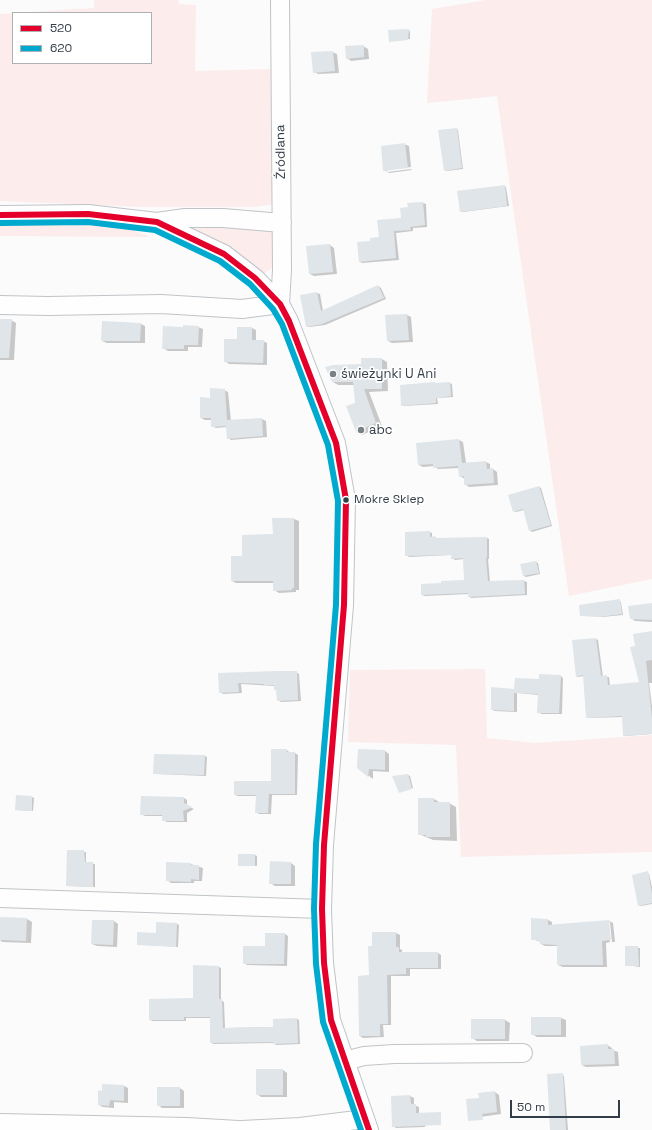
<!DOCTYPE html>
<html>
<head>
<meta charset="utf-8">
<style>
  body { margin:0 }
  #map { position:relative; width:652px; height:1130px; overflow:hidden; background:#fbfbfb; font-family:"Space Grotesk",sans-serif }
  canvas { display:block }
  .legend { position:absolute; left:12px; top:12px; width:140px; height:52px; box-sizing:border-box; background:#fff; border:1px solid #adb1b5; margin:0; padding:5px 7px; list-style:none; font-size:12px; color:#333d47 }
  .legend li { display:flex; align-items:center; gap:8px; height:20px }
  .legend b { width:20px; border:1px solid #adb1b5 }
  .scale { position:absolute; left:510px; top:1100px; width:110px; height:18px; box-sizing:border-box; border:2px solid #333d47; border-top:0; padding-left:5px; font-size:12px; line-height:14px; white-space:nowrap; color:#333d47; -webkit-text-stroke:3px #fff; paint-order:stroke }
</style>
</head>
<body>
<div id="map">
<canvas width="652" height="1130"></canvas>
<ul class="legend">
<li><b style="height:5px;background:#e4002b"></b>520</li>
<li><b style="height:5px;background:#00a9ce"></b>620</li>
</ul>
<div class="scale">50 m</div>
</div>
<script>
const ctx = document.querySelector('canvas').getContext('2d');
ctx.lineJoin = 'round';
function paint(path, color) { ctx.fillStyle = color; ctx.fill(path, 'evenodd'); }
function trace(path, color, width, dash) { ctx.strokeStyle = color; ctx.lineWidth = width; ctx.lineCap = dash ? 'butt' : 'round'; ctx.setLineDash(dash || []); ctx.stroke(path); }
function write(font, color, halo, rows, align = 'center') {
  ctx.font = font + ' "Space Grotesk",sans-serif'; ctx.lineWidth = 3.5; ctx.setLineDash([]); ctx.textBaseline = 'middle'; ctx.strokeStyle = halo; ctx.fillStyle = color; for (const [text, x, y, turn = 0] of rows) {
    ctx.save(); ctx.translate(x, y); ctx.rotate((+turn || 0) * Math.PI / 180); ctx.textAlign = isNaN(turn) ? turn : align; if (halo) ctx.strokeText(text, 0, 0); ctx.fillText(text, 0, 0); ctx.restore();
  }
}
paint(new Path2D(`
  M94 0H178L179 4 196 5 195 71 275 69 277 204 254 207H142L0 201V14L94 8ZM13 13H151V63H13Z
  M486 0H652V579L569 596 497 96 427 103 432 9Z
  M0 223 107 224 131 229 150 237 0 236Z
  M179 223 270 226 277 233C276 249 282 267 264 273L235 254Z
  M485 669 487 738 535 743 652 735V852L461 857 456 745 348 742 350 670Z`), '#fcecec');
paint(new Path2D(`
  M408 30 410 31V39L390 40Z
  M363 46 368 49 369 59 351 61 347 58Z
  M332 52 337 54 339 73 318 74 314 72Z
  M457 129 458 130 463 169 447 171 445 170Z
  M404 144 409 146 411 167 387 170V172L411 169 412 170 389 173 384 170Z
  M504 186 506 187 509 206 463 212 461 211Z
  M423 203 426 204 427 227 413 228V231L396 233 399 260 362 263 360 262 371 242 380 238 402 219 409 208Z
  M330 245 334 248 337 274 314 276 310 274Z
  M378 286 381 288 386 299 325 325 309 327 307 326 301 296 317 293 320 294 323 311Z
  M407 315 411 317 413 342 392 343 388 341Z
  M0 320H11L16 323 14 360H0Z
  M141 324 145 326V343H107L102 341Z
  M198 327 203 329 202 347H188V351H168L163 348 184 328Z
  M252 328 256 330V341H263L267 343V365L229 364 225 361 238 340Z
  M382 359 387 362 388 391 369 392 382 426 362 435 356 432V404L354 385H338L333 382 362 365Z
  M450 383 452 384 453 397 437 398 438 404 404 406 402 405Z
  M224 390 228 392 231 421 262 419 266 421 267 437 231 440 228 438 227 427 216 428 212 426V420H205L201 418 211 399Z
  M459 440 463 442 466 463 486 462 490 464V469H493L497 472 498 485 469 487 465 484V479L460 476V468L438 469 434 466 423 467 419 465 417 444Z
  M539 487 541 488 552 526 532 532 530 530 524 510 516 512 514 511Z
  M273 519H294L299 521V590H296V592L279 593 274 590V583H236L232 581 243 557 274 535Z
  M429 532 432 533V538L438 539 487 538 489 539V559H488L490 582 524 581 527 582V595L471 598 469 596V594L425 596 422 595 465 581 464 559 455 560 452 558V555L409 557 406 555Z
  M536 562 538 563 540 574 526 577 524 576 522 565Z
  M619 601 621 602 623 615 602 617 581 615Z
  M652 604V622L635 621 631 618Z
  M652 632V683H649L652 706V734L626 736 624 735 623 717 589 718 587 717 584 676 578 677 576 676 596 639 598 640 603 677H609L610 686 641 683 636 647Z
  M296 672 299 674 301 701 281 702 278 700 277 691 275 686 241 684 242 693 223 694 220 692 219 674Z
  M561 676 563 678 562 714H541L539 712V695L517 693V712L494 711 492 709 515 690 540 680Z
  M287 750 289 752V753H295L298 755 297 795H272L271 814H259L256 812 257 796H238L235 795 272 782Z
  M385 751 389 754V772L373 771V779L358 768Z
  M205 756 207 757 206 776 156 774Z
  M408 775 410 776 413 788 400 792Z
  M32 797 34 798 33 811 16 810Z
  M184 798 187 800V806L194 809 187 813V822H167L163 820V816H145L141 814Z
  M434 799 441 803H449L456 807 457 841 433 840 419 834Z
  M68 851 86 852V863L95 864V887L67 886Z
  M255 855 257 856V866L239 865Z
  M291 863 295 866V886H275L270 883Z
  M191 864 203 868 202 881H194V883H171L167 880Z
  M647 873 649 874 652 887V904L641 906 639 905Z
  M0 918 27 919 32 922 31 943 2 942 0 940Z
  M548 920 552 922V925L609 921 613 923 615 942H612L610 922H608L610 942 606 943 607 967H563L558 965V946H545L541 944V942L532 939Z
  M114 921 118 924 117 947 97 946 92 944Z
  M177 924 179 925 178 947 138 944Z
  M396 933 400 935V949L402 950V953H438L441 955V969H410V976H391V1025H383L384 1037 363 1038 360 1036 370 976 373 947Z
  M285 934 288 936 287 966 247 965 244 963Z
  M626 947 640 948V967L626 965Z
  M194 966 219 967 221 968V1000L224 1002 225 1028 274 1027 297 1019 299 1020 300 1044 276 1045 274 1043 213 1044 211 1042V1018H186V1021H153L150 1020 194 999Z
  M532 1018H561L566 1020V1037H537L532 1034Z
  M472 1020H505L510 1023 509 1041H477L472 1038Z
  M607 1045 612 1048V1050L618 1052 619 1066 586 1067 582 1065Z
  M283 1070 287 1073V1097H261L257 1094Z
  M562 1074 564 1076 568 1130H551Z
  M124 1086 128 1088V1103L114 1102V1108L103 1107 99 1105 103 1092Z
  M180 1088 184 1091V1108H162L158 1105Z
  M495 1092 499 1095 501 1114 473 1118 480 1098Z
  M410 1096 414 1098V1105L419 1107V1114L425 1116V1127L396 1128 393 1126 392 1097Z`), '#0003');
paint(new Path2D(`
  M409 29 408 40 389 42 388 30Z
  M364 45V57L346 59 345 46Z
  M333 51 335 71 313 73 311 52Z
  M457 128 462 168 444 171 438 130Z
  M405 143 408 168 383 171 381 146Z
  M505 185 507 206 460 212 457 191Z
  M423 202 425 225 410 227 411 230 394 231 396 258 359 262 357 242 370 241V238L379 237 377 220 401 218 400 208 408 207 407 203Z
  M330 244 333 272 309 274 306 246Z
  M378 285 384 298 322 324 306 327 300 295 317 292 321 311Z
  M407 314 409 340 387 341 385 315Z
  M0 319H12L9 358H0Z
  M102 321 141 323 140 341H101Z
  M183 325 199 326 198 345H184V349H162L163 326 183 327Z
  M237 327H252V340H264L263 363 224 362V339H237Z
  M361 358H382V389H364L376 423 356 432 346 406 355 403 353 382H332L325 367 333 365 361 364Z
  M435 382V383L450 382 451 396 436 398V403L401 406 400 385Z
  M210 388 225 389 227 420 262 418 263 436 227 439 226 426 211 427V418H200V397L210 398Z
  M459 439 462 463 486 461 487 469 493 468 494 483 464 485V476L459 477 458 466 433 468V464L418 465 416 443Z
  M539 486 551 525 529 531 523 509 513 512 508 495Z
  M272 518H294V588H292V590L273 591V581H231V556H242V535L273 534Z
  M430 531V537L435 536 436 538 487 537V558H486L488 581 524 580 525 594 468 597V593L421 595V584L441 583V581L464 580 463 558 451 559V555L405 556V532Z
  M536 561 539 573 523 576 520 564Z
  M620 599 622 614 599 617 580 616 579 605Z
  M652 603V620L630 619 628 606Z
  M652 631V660L646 661 652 719V734L623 736 622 716 586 718 583 675 576 677 572 640 596 638 601 676 607 675 608 685 639 682 630 647 635 646 633 634Z
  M276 671H297L298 700 277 701 276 690H274V685H264V684L238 683 239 692 219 693 218 673Z
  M539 674 561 675 559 713H537L538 694 514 693V711L491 710V687L514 689 515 678 539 679Z
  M271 749H287L286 752H295V794H269L268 813H255L256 795H234V781H271Z
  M358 749 385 750V770L369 769 368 777 357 768Z
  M154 754 205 755 204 775 153 774Z
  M408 774 412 789 399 793 392 776Z
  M16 795 32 796V811L15 810Z
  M141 796 184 797V803L192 807 183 811 184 821H162V815H140Z
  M418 798H434V802H450V837H426V835H418Z
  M67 850H84L85 862H93V887L66 886Z
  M238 854H255V866H238Z
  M270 861 291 862V884H269Z
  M166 862 191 863V865H199V880L191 879V882L166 881Z
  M648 871 652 894V903L638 906 632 875Z
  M0 917 27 918 26 941 0 940Z
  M531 918 548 919V925L609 920 611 940 602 941 603 965H557V945L540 944V941H538V940H531Z
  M92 920H114L113 945 91 944Z
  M156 922 177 923 176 947 137 945V932L156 933Z
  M372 932H396V947H399V952H438V968H406V974L387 975 388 1024H380V1036H359L358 976 369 975 368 946H372Z
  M265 933H285L284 964H243V946H265Z
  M625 946H638L639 966H625Z
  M193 965 219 966V999H222L223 1028 273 1027V1019L297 1018 298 1043 273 1044V1042L210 1043V1017H184V1020H149V999L193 998Z
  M531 1017H561V1035H531Z
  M471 1019H505V1039H471Z
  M608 1044V1049H614L615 1064 581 1065 580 1046Z
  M256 1069H283V1095H256Z
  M563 1073 566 1130H550L547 1074Z
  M102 1084 124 1085V1101L110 1100 109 1106 98 1105V1090L102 1091Z
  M157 1087H180V1106H157Z
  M495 1091 497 1112 482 1114 483 1120 468 1121 466 1099 479 1098 478 1093Z
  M410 1095 411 1104H416V1113L441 1112V1125L392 1127 391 1096Z`), '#dfe5e9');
const minor = new Path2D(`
  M0 215 88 214 157 222 224 254 255 278 280 304 289 321 336 443 346 500 344 605 324 845 322 909 324 963 331 1020 369 1130
  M157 222 185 218H223L282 223
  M0 305 48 306 161 304 242 309 280 304 282 270 280 0
  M0 898 322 909
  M345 1061 364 1056 394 1054 523 1053
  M0 1123 187 1127 238 1130
  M242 1130 300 1127 365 1119`);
trace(minor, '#bfc4c8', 20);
trace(minor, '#fefefe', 18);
trace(new Path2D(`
  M0 215 88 214 157 222 224 254 255 278 280 304 289 321 336 443 346 500 344 605 324 845 322 909 324 963 331 1020 369 1130`), '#e4002b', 6);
trace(new Path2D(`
  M0 223 88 222 155 230 220 261 250 284 273 309 282 324 328 445 338 501 336 605 316 844 314 909 316 964 323 1022 361 1130`), '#00a9ce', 6);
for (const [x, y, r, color] of [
  [333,374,4,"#798086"],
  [361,430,4,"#798086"],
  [346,500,3.5,"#333d47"]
]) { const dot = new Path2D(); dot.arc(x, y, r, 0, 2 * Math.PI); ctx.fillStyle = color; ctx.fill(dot); trace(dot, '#fff', 1.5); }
write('12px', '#333d47', '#fff', [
  ["Mokre Sklep",354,500]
], 'left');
write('13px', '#333d47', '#fff', [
  ["Źródlana",281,152,-91]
]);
write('13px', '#333d47', '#fff', [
  ["świeżynki U Ani",341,374],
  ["abc",369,430]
], 'left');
</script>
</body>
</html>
